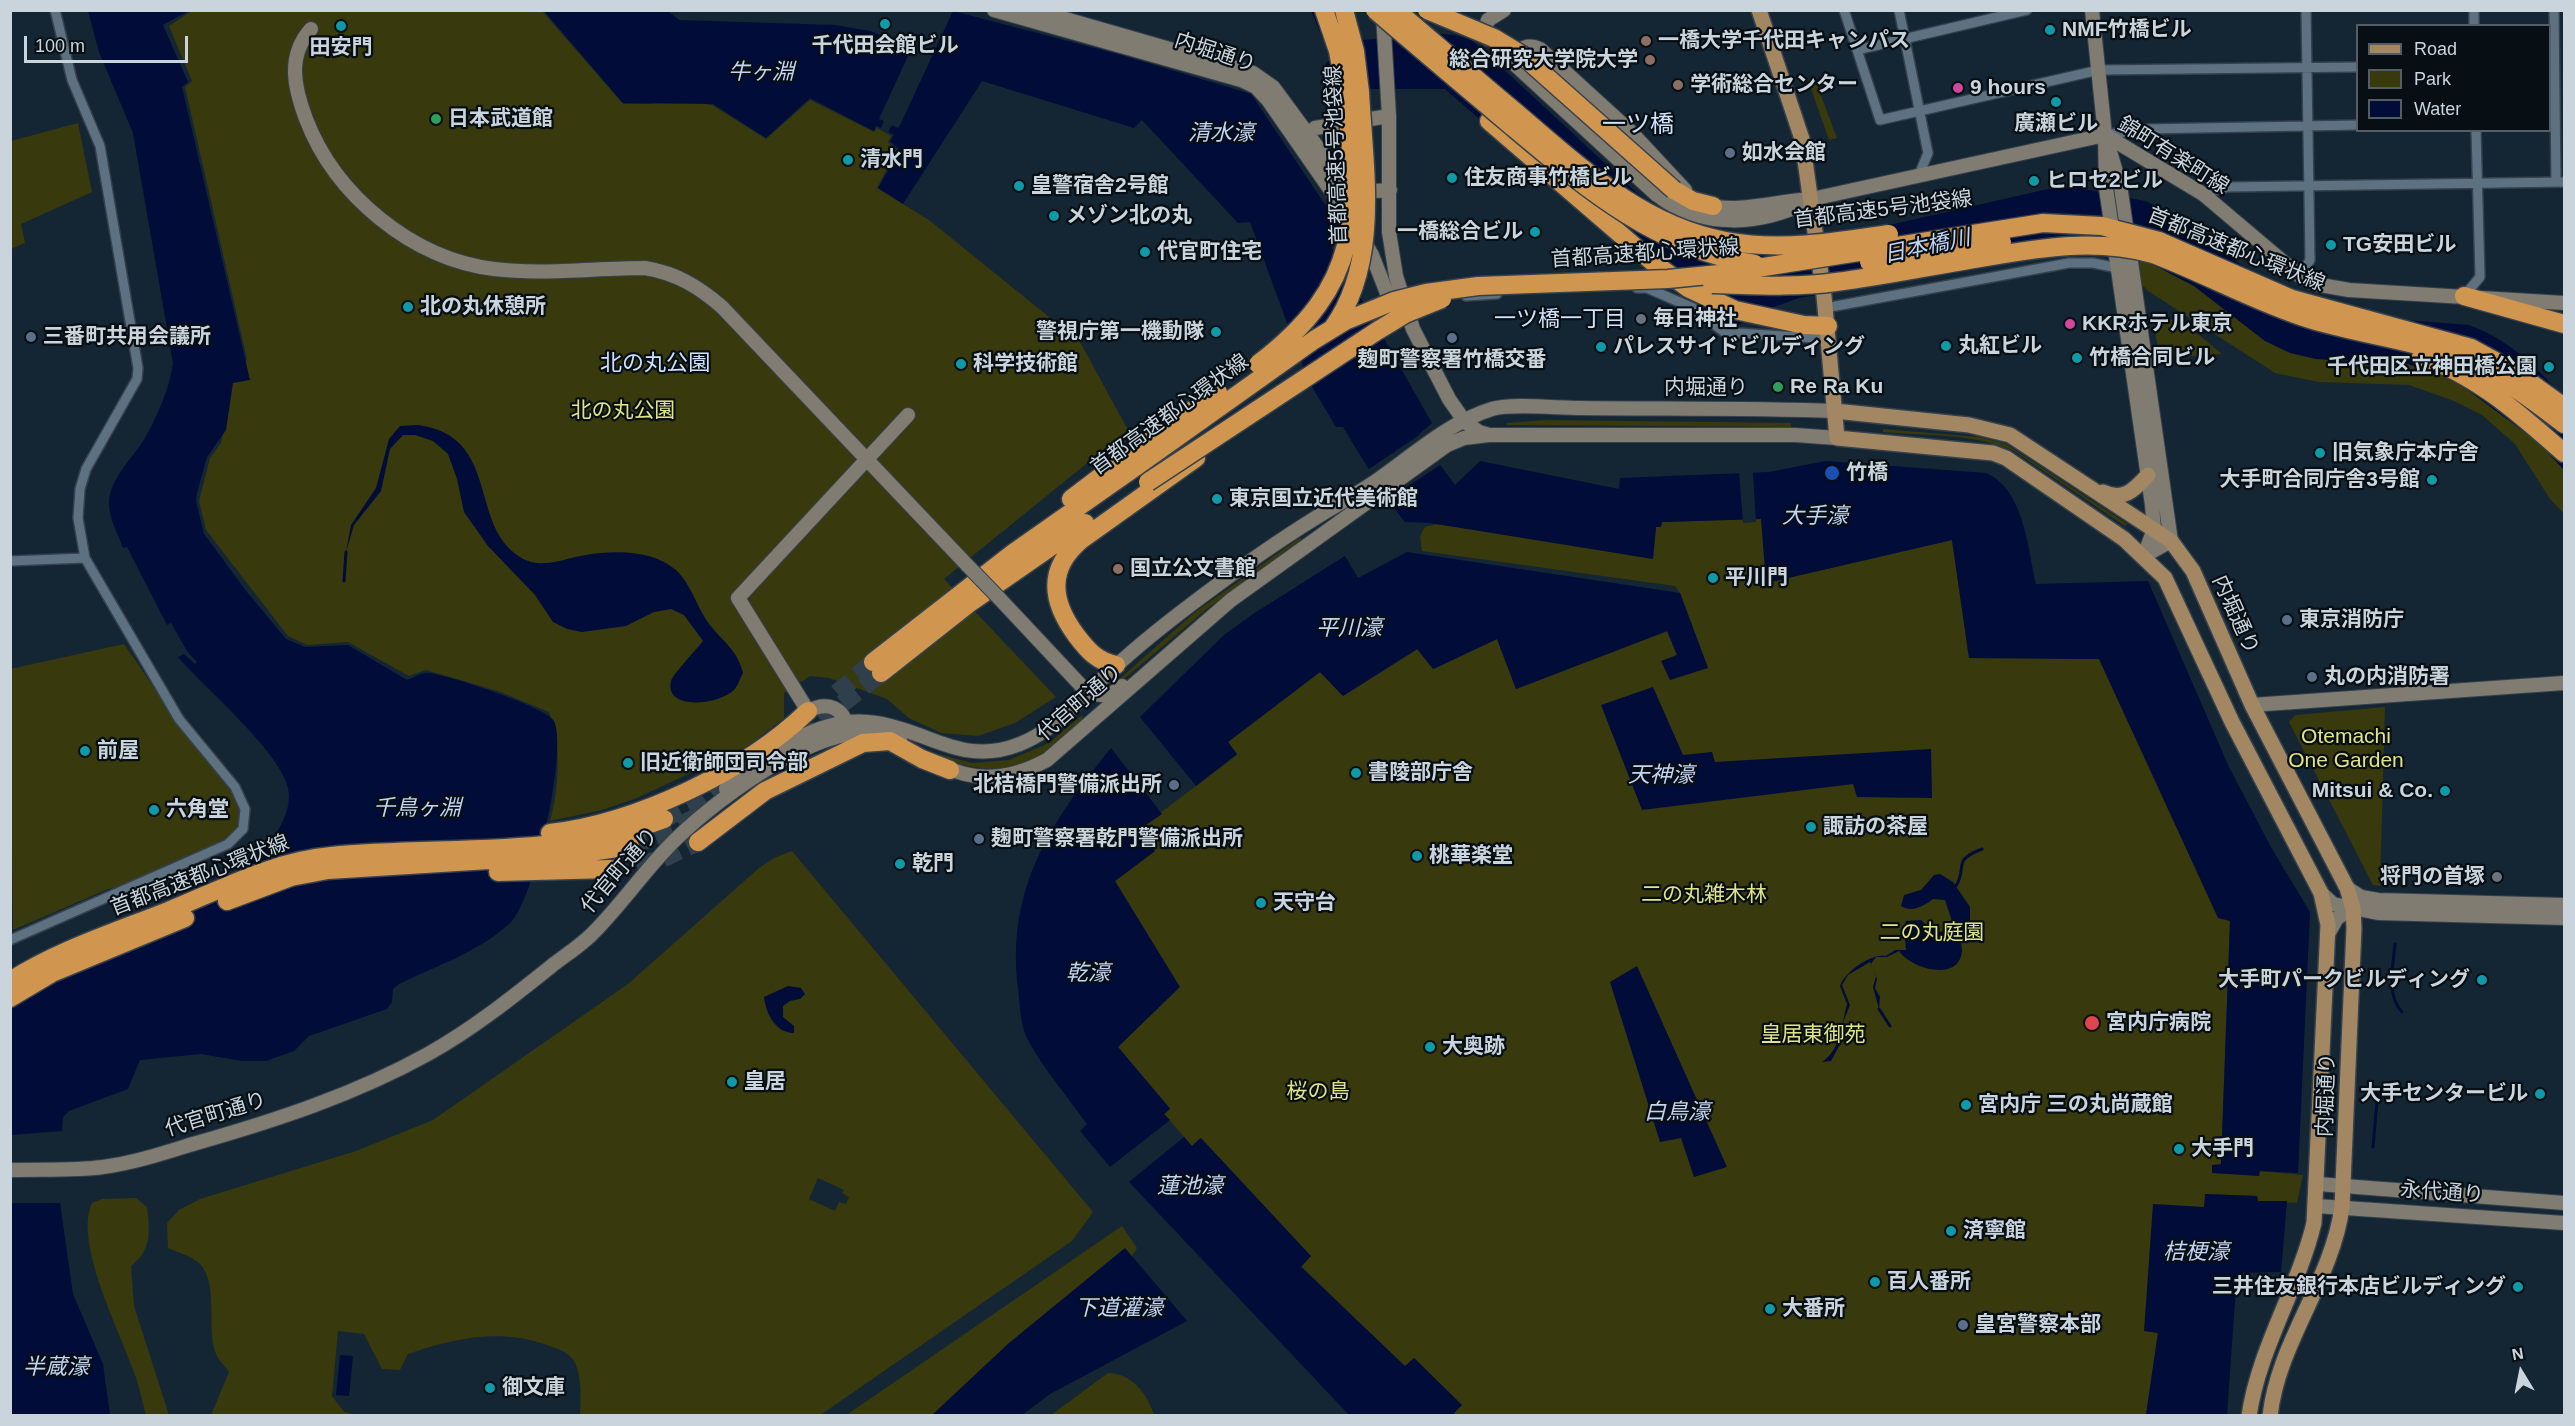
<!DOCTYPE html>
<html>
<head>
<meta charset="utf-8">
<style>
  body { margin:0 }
  #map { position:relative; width:2575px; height:1426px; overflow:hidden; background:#142633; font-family:Helvetica,sans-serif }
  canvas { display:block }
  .frame { position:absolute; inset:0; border:12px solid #c9d4dd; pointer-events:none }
  .legend { position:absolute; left:2356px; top:24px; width:195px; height:108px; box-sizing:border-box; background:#070e14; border:2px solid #555d64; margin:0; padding:8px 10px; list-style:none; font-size:18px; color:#c9d4dd }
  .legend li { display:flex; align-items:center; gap:12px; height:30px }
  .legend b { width:30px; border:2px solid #555d64 }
  .north { position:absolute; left:2491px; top:1342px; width:60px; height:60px; -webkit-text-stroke:4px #070e14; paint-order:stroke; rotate:350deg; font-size:16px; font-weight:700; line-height:24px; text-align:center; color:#c9d4dd }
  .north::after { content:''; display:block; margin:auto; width:21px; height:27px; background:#c9d4dd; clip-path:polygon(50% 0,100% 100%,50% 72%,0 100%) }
  .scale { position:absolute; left:24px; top:36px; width:164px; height:27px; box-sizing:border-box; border:3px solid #c9d4dd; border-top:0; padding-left:8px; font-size:18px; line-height:21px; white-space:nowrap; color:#c9d4dd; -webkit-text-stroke:4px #070e14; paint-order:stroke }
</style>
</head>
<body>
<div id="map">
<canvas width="2575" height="1426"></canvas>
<div class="frame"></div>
<ul class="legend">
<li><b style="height:8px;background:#a28762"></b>Road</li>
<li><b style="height:16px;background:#38390d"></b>Park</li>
<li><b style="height:16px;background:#010c39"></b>Water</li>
</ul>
<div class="north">N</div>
<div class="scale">100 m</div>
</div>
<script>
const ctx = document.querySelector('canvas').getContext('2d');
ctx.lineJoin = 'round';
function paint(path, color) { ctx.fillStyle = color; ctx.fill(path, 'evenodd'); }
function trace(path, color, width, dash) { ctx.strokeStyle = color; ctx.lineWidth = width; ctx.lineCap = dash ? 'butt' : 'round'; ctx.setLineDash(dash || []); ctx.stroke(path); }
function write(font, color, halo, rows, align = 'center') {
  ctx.font = font + ' Helvetica,"Noto Sans JP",sans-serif'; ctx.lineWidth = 4.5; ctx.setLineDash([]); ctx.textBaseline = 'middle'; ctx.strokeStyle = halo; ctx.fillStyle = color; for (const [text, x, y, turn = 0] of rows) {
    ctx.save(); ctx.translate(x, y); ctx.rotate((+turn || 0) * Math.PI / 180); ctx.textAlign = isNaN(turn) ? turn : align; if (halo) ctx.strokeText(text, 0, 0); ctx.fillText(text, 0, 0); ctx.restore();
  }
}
paint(new Path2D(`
  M193 10 542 11 623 104H651L672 99 712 105 766 139 810 100 874 132 877 128 891 136 888 142 896 151 877 188 929 220 1080 342 1128 430 944 579 1056 697 1015 723 978 736 941 733 909 718 887 699 829 678 810 676 784 693V718L748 746 637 798 602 810 550 821C559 787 562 747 549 712L498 691 426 670 409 676 348 642 307 645 288 636 206 530 199 501 210 458 221 443 232 385 247 359 185 87 192 81 169 26Z
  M1814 77 1837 138 1829 140 1808 80Z
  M78 123 92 192 21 224 25 243 11 249V141Z
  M2135 255 2194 286 2265 341 2316 359 2408 364 2456 381 2539 443 2564 470V514L2550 499 2515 444 2482 415 2454 401 2409 385 2319 382 2275 373 2148 291 2133 275Z
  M2161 315 2192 329 2222 354 2160 358 2153 321Z
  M1546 420 1791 423V427L1507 425V423Z
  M1883 429 1979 437 2006 444 2127 524 2125 526 2014 451C1974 433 1926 436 1883 432Z
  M1762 519 1767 583 1952 540 1969 658 2099 659 2129 724 2230 921 2221 1165H2212L2259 1175V1171L2303 1175 2297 1203 2258 1201 2257 1196 2205 1194V1207L2145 1331 2158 1332 2146 1415H1456L1453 1413 1462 1405 1414 1358 1405 1367 1301 1266 1310 1256 1200 1138 1192 1146 1164 1114 1170 1108 1118 1047 1115 881 1155 851 1139 829 1237 755 1228 742 1320 672 1343 696 1418 649 1434 669 1497 639 1516 689 1668 631 1677 655 1708 668 1680 593 1675 586 1422 551 1420 536 1425 527 1437 524 1653 557 1656 527 1662 522Z
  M1299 538 1304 539 1302 543 1208 608 1111 690 1108 689 1194 613Z
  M124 644C142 669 158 695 176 720 193 743 235 788 241 814 243 828 232 836 223 844L122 886 108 889 13 930 10 669Z
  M2385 707 2380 886 2373 885 2289 722 2295 715Z
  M1082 715 1083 720C1071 731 1058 744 1045 753 1010 777 966 771 931 752L972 763 1009 760 1049 743Z
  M792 851 1093 1212 1072 1241 819 1416 580 1415C581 1400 582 1375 574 1361 567 1351 558 1349 547 1345 501 1328 453 1338 408 1354L400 1370 382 1369 364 1334 338 1331 332 1396 344 1412 358 1415H211L229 1372C224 1365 216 1358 214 1348 208 1324 217 1284 201 1265 193 1256 179 1253 168 1248L167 1223 179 1210 200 1199 356 1151 433 1120 628 984 759 868 774 858ZM818 1178 844 1190 842 1193 849 1197 846 1204 839 1202 835 1211 809 1199Z
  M136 1198 147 1207C150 1231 152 1250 131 1266L134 1306 169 1415H146C142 1402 140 1388 135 1375 121 1334 73 1242 92 1203L102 1199Z
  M1122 1226 1137 1248 1129 1261 954 1415 845 1416Z
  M1108 1373C1131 1373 1148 1394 1154 1415H1051Z`), '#38390d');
paint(new Path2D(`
  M88 11H188L163 25 188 82 182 87 250 380 233 383 226 430 207 457 197 493 196 501 204 534 247 592 286 639 305 647 348 645 407 680C413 678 422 672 428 673 446 674 548 708 554 721 568 751 534 900 511 922 481 951 436 966 399 984L393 989 392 1002 387 1009 309 1036 294 1051 266 1061H242L201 1054 140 1060 128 1089 69 1111 63 1117 62 1131 11 1135 10 970 241 871C262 851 289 827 289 795 289 758 204 688 178 657L186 652 171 623 167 625 127 547 123 548C118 534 109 519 109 504 108 480 135 456 146 436 158 415 170 387 173 363L133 133 99 52Z
  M544 11H668L679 20 835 25 870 31 912 47 879 119 884 121 881 128 876 126 874 131 810 98 766 138 713 104 623 103Z
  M953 11 1121 55 1251 94 1346 236 1330 244 1432 423 1418 435 1455 485 1480 461 1619 489 1620 478 1769 472 1826 461 1986 473C2024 489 2028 549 2036 584L2148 581 2229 767 2272 849 2310 912 2298 1173 2260 1171 2259 1176 2212 1173V1165L2221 1164 2230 921 2218 918 2099 659 1969 658 1952 540 1766 583 1761 519 1662 522 1661 527H1656L1653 559 1430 523 1405 522 1388 501 1343 427H1336L1308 380 1250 222 1238 223 1142 120 1134 128 982 81 903 204 878 188 900 150 890 141 894 135 888 132 892 125 898 128 901 123Z
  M1311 11H1348L1363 40C1396 38 1447 26 1474 42L1637 193 1676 222 1761 243 1872 229 2048 189 2079 188 2145 201 2178 216 2292 305 2340 315 2469 325C2508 339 2537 367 2564 398V470L2539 443 2456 381 2408 364 2316 359 2290 353 2265 341 2194 286 2135 255 2074 252 1799 298 1771 308 1737 326 1727 325 1608 232 1445 89H1337L1324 66 1331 58Z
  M418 425C501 436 468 525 520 557 542 571 563 558 586 555 615 550 654 550 677 571 690 584 696 603 705 618 719 640 737 647 743 673 740 678 738 686 734 690 719 705 664 711 671 681 673 674 696 650 703 641L684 615 671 609 654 612 626 626 582 632 567 629 553 622 535 595 488 546 464 512 457 479 448 454 433 441 415 435H403L390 449 381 491 354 525 346 552 351 525 376 488 389 439 400 426Z
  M1407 552 1680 593 1708 668 1670 680 1661 661 1677 655 1667 631 1516 689 1497 639 1433 669 1417 649 1343 696 1320 672 1228 742 1237 754 1196 786 1140 717 1224 635 1253 614 1345 556 1358 578Z
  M1653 687 1683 755 1712 752 1715 762 1931 749 1932 798 1857 797 1853 784 1642 810 1601 705Z
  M1111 748 1162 814 1140 829 1155 851 1115 881 1180 987 1118 1047 1170 1109 1164 1114 1170 1120 1110 1167 1080 1131 1087 1124C1068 1097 1045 1071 1029 1042 1020 1027 1020 1005 1018 988 1006 889 1051 821 1111 748Z
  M1940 874 1953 882 1970 907V920L1960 933C1960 939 1962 946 1962 952 1958 983 1910 968 1899 951L1887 957H1876L1871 964 1877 979 1875 988 1880 997 1879 1009 1873 987 1876 976 1870 962 1848 975 1842 985 1850 1005 1842 1025 1843 1039 1831 1061 1822 1062C1841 1049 1841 1026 1847 1004L1840 986C1845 971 1872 953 1886 956L1895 950H1906L1904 926 1906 921 1921 920 1929 928 1940 932 1951 928 1952 921 1945 900 1933 899C1924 906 1912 913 1901 906L1904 895 1921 890 1934 875Z
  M1637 966 1727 1167 1694 1177 1681 1138 1660 1142 1610 982Z
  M788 986 801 988 805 994 800 999 790 1001 783 1006V1017L794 1026V1033C775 1033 766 1013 764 997Z
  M1184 1137 1192 1146 1201 1138 1311 1256 1301 1267 1405 1366 1414 1358 1462 1405 1454 1413 1456 1415H1349L1129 1182Z
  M2205 1194 2257 1196 2258 1201H2287L2281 1272 2237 1273 2227 1415H2146L2158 1333 2144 1331 2153 1204 2204 1207Z
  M11 1203H60L73 1294 103 1364 110 1415H11Z
  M1125 1248 1187 1321 1050 1394 1022 1415H932L1009 1343Z
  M340 1355 353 1356 349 1396 336 1395Z`), '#010c39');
paint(new Path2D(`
  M1434 425 1422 436 1443 463 1386 501 1366 471Z
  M1753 471 1756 522 1743 523 1739 472Z
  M171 623 187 651 197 662 195 664 184 654 177 658 175 656 183 650 170 627 165 626Z`), '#142633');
trace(new Path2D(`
  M344 581 346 552
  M1956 886C1968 866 1951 861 1982 849
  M2395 944C2393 966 2386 995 2402 1012
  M1879 1009 1890 1026
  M2373 1147 2378 1090`), '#010c39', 3);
trace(new Path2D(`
  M837 693 873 662
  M800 737 881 673
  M664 819 703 798 740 770
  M630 846 672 830 700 815
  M610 869 660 860 698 842`), '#2f404c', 18, [18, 9]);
const street = new Path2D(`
  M1844 10 1880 120 2099 70 2358 67
  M1899 10 1928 153 1919 175
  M2554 10 2556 182
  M2474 26V10
  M1857 50 2027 10
  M2105 135 2145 129 2358 125
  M2203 194 2228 187 2564 182
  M2300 276 2310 260 2306 10
  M1637 288H1647L1693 308 1724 332 1829 339
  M1466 296 1497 294
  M2464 296 2480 277 2476 130
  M1825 308 2069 263H2093L2118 268
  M10 561 85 558
  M10 940 228 844 243 829 245 809 235 787 179 719 85 558 78 518 80 489 86 469 137 379 138 368 100 146 72 80 55 10`);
const secondary = new Path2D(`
  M994 10 1241 80 1256 87 1268 100 1352 221
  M1034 10 1253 73 1273 87 1346 186 1359 192 1390 190
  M2092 10 2105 135 2106 188
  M1383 15 1389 116V232L1396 276 1413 329 1449 399 1465 422 1479 432 1489 435H1795L1837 438
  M311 29C287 56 294 87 306 119 335 195 412 259 494 269 543 275 595 268 645 268 676 273 699 287 722 307L968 566
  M1488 39 1485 29 1488 20 1504 10
  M1509 59 1657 195C1703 230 1761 226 1811 200
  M1515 64 1514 57C1519 47 1529 44 1540 49L1631 132 1685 190
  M1307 134 1315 128 1389 116
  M2105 135 2120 185 2171 541 2144 556
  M1706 204C1734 215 1781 200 1812 199L2105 135 2203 194 2300 276 2315 284 2349 290 2564 303
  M1362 238 1372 255 1394 311
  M2116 256 2152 505 2154 529 2144 556
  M998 597 1088 693 1109 696 1122 686
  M2252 705 2564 683
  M847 730C845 707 827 701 808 711L738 598 908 415
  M942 765C977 784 1014 778 1047 760L1231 600 1447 445 1464 438 1489 435
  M726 789C766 756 820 713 876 723 930 731 962 767 1020 744 1058 729 1086 692 1116 666 1139 645 1164 625 1189 606 1230 575 1273 544 1317 517 1336 505 1357 494 1376 481 1412 456 1449 422 1492 409 1510 403 1558 408 1579 408 1665 409 1750 408 1835 411
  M2347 888 2361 897 2378 900 2564 905
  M2321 893 2333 904 2378 913 2564 918
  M2327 936 2337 918 2356 907
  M10 1170C41 1169 73 1171 103 1167 134 1163 164 1153 193 1144 274 1121 354 1095 428 1054 473 1029 514 996 554 964 567 954 583 944 594 932 623 903 646 868 676 839 719 797 838 706 900 739
  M2318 1184 2564 1203
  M2316 1206 2564 1223`);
const primary = new Path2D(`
  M1759 10 1802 139 1824 296 1837 438 1993 453 2006 458 2124 539 2165 578 2232 722 2321 893 2328 925 2314 1223C2298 1289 2259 1348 2249 1416
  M1835 411 1969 425 2010 435 2171 541 2193 571 2252 705 2347 888 2353 908 2354 928 2342 1207C2332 1281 2278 1342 2270 1416
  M2103 492C2124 502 2135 489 2148 475`);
const highway = new Path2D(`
  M1324 10 1338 51 1346 95
  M1344 10 1355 51 1360 92
  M1489 121 1655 264 1688 288 1735 310 1804 325 1828 326
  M1674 190 1693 201 1713 206
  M2159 241 2292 299 2471 348 2517 373 2564 407
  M2153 254C2206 274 2255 302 2309 319 2357 334 2408 339 2455 357 2496 372 2530 398 2564 424
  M2464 296 2564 324
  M2421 357C2475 373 2523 417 2564 453
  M1071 499 1129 455
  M873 662 1013 553 1137 466
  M1116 665C1097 661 1088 651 1076 635 1051 601 1047 569 1081 540L1196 458
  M881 673 971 602 1085 523
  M550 833C636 823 745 772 808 711
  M698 842 765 791 863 743 890 741 922 759 950 770
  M498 872 610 869
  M227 901 291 877 328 870 570 855 630 846
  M10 981C59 950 115 932 168 911 220 890 274 861 331 856 442 845 558 859 664 819
  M10 998 52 973 185 918`);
trace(street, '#35414d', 12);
trace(secondary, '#35414d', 16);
trace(primary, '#35414d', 18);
trace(highway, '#35414d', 21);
trace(street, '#5d7181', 9);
trace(secondary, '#807c72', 14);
trace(primary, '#a28762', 15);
trace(highway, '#d0954e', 18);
const secondaryBridge = new Path2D(`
  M2106 188 2113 236
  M968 566 998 597`);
const highwayBridge = new Path2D(`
  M1375 10C1419 48 1464 86 1508 123 1583 186 1655 249 1755 264
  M1396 10C1437 45 1477 80 1518 114 1580 167 1643 226 1726 241 1780 251 1836 242 1889 234
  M1427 10 1494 38 1522 55 1674 190
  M1869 262 2002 242
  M1712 284C1753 285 1794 288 1836 282 1884 276 1932 266 1980 258 2040 248 2093 238 2153 254
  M1332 329C1381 262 1364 169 1360 92
  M1258 364C1363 284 1358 218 1346 95
  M1129 455 1218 392
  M1137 466 1314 340 1345 321 1394 301 1426 293 1478 286 1668 279 1719 274 2043 223 2102 226 2159 241
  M1148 482 1377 331 1405 314 1442 299`);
trace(secondaryBridge, '#35414d', 16, []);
trace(highwayBridge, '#35414d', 21, []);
trace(secondaryBridge, '#807c72', 14);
trace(highwayBridge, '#d0954e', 18);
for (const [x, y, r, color] of [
  [885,24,6,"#0f9aa8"],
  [341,26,6,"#0f9aa8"],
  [2050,30,6,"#0f9aa8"],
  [1646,41,6,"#8d6e63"],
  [1650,60,6,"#8d6e63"],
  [1678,85,6,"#8d6e63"],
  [1958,88,6,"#d1479c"],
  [2056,102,6,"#0f9aa8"],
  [436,119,6,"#2e9e5b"],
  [1730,153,6,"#5c6f8a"],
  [848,160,6,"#0f9aa8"],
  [1452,178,6,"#0f9aa8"],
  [2034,181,6,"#0f9aa8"],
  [1019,186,6,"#0f9aa8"],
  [1054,216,6,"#0f9aa8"],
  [1535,232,6,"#0f9aa8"],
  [2331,245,6,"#0f9aa8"],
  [1145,252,6,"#0f9aa8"],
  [408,307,6,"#0f9aa8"],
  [1641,319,6,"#6b7280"],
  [2070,324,6,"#d1479c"],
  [1216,332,6,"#0f9aa8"],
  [31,337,6,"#5c6f8a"],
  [1452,338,6,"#5c6f8a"],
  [1946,346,6,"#0f9aa8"],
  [1601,347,6,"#0f9aa8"],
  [2077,358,6,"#0f9aa8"],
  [961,364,6,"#0f9aa8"],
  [2549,367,6,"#0f9aa8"],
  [1778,387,6,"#2e9e5b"],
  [2320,453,6,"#0f9aa8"],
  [1832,473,8,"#1a4fb4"],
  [2432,480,6,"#0f9aa8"],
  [1217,499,6,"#0f9aa8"],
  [1118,569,6,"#8d6e63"],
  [1713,578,6,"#0f9aa8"],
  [2287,620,6,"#5c6f8a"],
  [2312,677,6,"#5c6f8a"],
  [85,751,6,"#0f9aa8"],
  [628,763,6,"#0f9aa8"],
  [1356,773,6,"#0f9aa8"],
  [1174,785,6,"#5c6f8a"],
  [2445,791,6,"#0f9aa8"],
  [154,810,6,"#0f9aa8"],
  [1811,827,6,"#0f9aa8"],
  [979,839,6,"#5c6f8a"],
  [1417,856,6,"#0f9aa8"],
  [900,864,6,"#0f9aa8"],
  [2497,877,6,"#6b7280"],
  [1261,903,6,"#0f9aa8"],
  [2482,980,6,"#0f9aa8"],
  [2092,1023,8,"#e0444e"],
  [1430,1047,6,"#0f9aa8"],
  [732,1082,6,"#0f9aa8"],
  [2540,1094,6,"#0f9aa8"],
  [1966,1105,6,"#0f9aa8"],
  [2179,1149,6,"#0f9aa8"],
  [1951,1231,6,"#0f9aa8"],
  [1875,1282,6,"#0f9aa8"],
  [2518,1287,6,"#0f9aa8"],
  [1770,1309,6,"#0f9aa8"],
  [1963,1325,6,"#5c6f8a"],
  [490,1388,6,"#0f9aa8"]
]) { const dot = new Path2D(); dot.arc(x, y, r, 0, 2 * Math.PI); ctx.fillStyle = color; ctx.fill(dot); trace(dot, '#070e14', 2); }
write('bold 21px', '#c9d4dd', '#070e14', [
  ["NMF竹橋ビル",2062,30],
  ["一橋大学千代田キャンパス",1658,41],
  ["千代田会館ビル",885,46,"center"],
  ["田安門",341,48,"center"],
  ["総合研究大学院大学",1638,60,"right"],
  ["学術総合センター",1690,85],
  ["9 hours",1970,88],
  ["日本武道館",448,119],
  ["廣瀬ビル",2056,124,"center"],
  ["如水会館",1742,153],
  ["清水門",860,160],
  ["住友商事竹橋ビル",1464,178],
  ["ヒロセ2ビル",2046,181],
  ["皇警宿舎2号館",1031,186],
  ["メゾン北の丸",1066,216],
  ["一橋総合ビル",1523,232,"right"],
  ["TG安田ビル",2343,245],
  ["代官町住宅",1157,252],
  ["北の丸休憩所",420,307],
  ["毎日神社",1653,319],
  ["KKRホテル東京",2082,324],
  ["警視庁第一機動隊",1204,332,"right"],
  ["三番町共用会議所",43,337],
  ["丸紅ビル",1958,346],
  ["パレスサイドビルディング",1613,347],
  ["竹橋合同ビル",2089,358],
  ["麹町警察署竹橋交番",1452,360,"center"],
  ["科学技術館",973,364],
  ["千代田区立神田橋公園",2537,367,"right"],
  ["Re Ra Ku",1790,387],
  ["旧気象庁本庁舎",2332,453],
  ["竹橋",1846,473],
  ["大手町合同庁舎3号館",2420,480,"right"],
  ["東京国立近代美術館",1229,499],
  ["国立公文書館",1130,569],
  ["平川門",1725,578],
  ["東京消防庁",2299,620],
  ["丸の内消防署",2324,677],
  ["前屋",97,751],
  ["旧近衛師団司令部",640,763],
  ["書陵部庁舎",1368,773],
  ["北桔橋門警備派出所",1162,785,"right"],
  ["Mitsui & Co.",2433,791,"right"],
  ["六角堂",166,810],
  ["諏訪の茶屋",1823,827],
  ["麹町警察署乾門警備派出所",991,839],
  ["桃華楽堂",1429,856],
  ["乾門",912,864],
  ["将門の首塚",2485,877,"right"],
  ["天守台",1273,903],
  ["大手町パークビルディング",2470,980,"right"],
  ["宮内庁病院",2106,1023],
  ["大奥跡",1442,1047],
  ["皇居",744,1082],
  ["大手センタービル",2528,1094,"right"],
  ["宮内庁 三の丸尚蔵館",1978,1105],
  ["大手門",2191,1149],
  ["済寧館",1963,1231],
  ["百人番所",1887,1282],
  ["三井住友銀行本店ビルディング",2506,1287,"right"],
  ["大番所",1782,1309],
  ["皇宮警察本部",1975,1325],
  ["御文庫",502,1388]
], 'left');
write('21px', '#c9d4dd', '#070e14', [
  ["内堀通り",1215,53,18],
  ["首都高速5号池袋線",1337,155,-92],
  ["錦町有楽町線",2173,156,32],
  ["首都高速5号池袋線",1883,210,-7],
  ["首都高速都心環状線",2236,250,22],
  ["首都高速都心環状線",1645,254,-4],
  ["内堀通り",1706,388],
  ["首都高速都心環状線",1170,415,-36],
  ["内堀通り",2235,615,66],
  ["代官町通り",1080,703,-41],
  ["代官町通り",620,871,-49],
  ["首都高速都心環状線",200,876,-21],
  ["内堀通り",2327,1095,-88],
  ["代官町通り",216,1115,-17],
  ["永代通り",2442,1193,4]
]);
write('21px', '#e0e485', '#070e14', [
  ["北の丸公園",623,411],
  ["Otemachi",2346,737],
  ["One Garden",2346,761],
  ["二の丸雑木林",1704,895],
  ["二の丸庭園",1932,933],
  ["皇居東御苑",1813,1035],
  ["桜の島",1318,1092]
]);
write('italic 22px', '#c3d3f3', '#070e14', [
  ["牛ヶ淵",761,73],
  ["清水濠",1221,134],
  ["日本橋川",1927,247,-12],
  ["大手濠",1815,517],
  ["平川濠",1349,629],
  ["天神濠",1661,776],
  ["千鳥ヶ淵",417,809],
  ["乾濠",1088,974],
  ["白鳥濠",1677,1113],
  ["蓮池濠",1190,1187],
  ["桔梗濠",2196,1253],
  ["下道灌濠",1119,1309],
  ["半蔵濠",56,1368]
]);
write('22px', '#d0e0fa', '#070e14', [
  ["一ツ橋一丁目",1560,320],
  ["北の丸公園",655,364]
]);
write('24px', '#d0e0fa', '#070e14', [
  ["一ツ橋",1638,125]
]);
</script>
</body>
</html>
